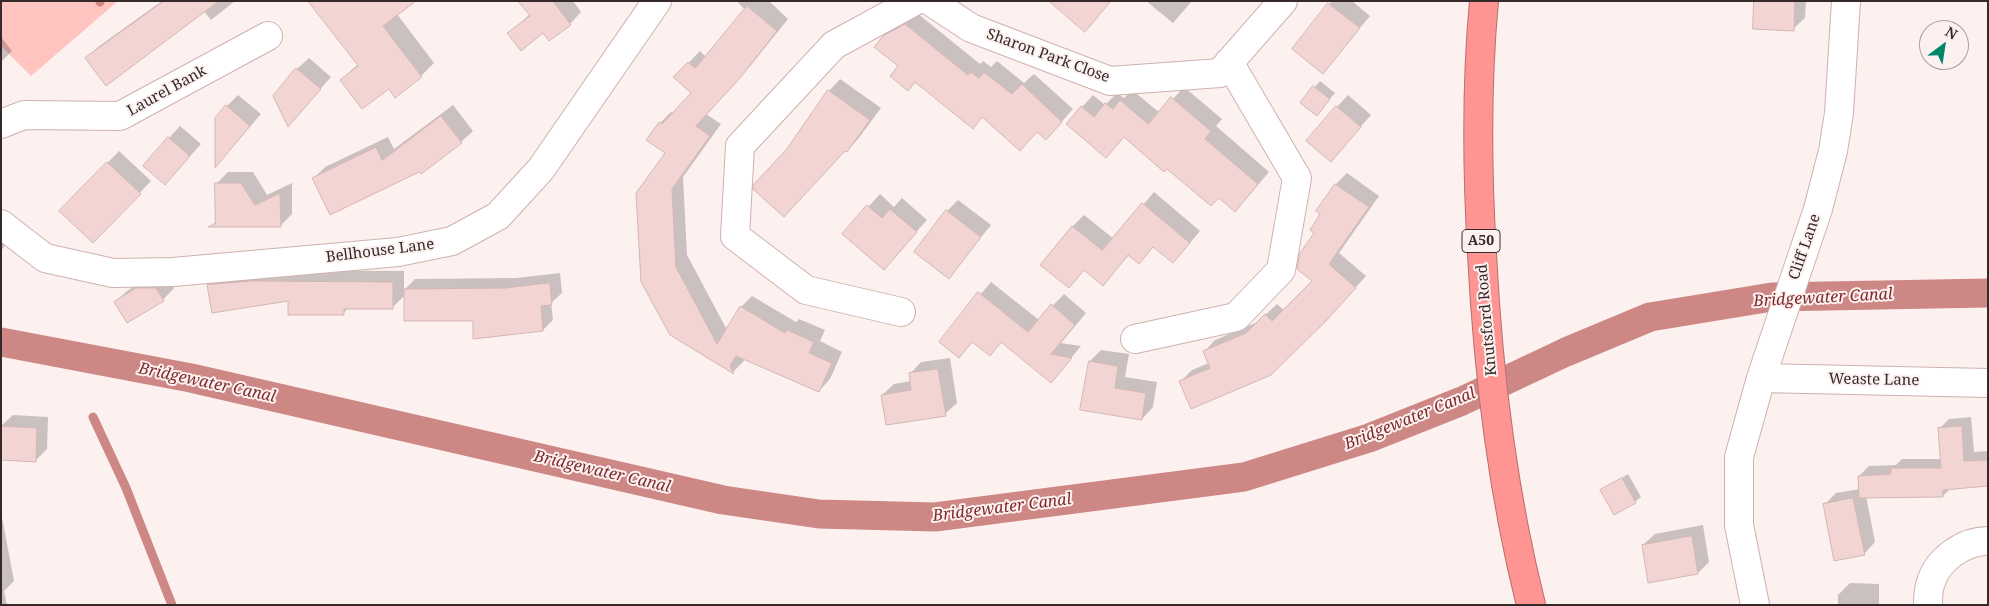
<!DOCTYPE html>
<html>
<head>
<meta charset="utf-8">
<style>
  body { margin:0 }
  #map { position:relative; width:1989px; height:606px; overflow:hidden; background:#fdf1f0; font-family:"Noto Serif",serif }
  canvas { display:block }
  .frame { position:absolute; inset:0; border:2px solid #352a29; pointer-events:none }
  .north { position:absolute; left:1919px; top:20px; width:50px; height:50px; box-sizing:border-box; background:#fdf1f0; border:1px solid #ada1a0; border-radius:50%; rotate:31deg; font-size:14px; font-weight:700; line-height:20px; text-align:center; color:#352a29 }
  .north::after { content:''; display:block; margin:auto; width:18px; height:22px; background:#00866b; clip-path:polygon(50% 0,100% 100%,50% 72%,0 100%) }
</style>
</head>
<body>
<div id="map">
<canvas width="1989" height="606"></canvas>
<div class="frame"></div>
<div class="north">N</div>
</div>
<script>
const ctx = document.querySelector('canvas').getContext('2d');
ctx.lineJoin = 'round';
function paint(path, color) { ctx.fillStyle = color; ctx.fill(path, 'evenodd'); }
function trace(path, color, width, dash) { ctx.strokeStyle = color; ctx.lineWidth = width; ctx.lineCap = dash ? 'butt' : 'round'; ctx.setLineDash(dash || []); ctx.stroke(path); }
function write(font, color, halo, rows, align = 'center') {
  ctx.font = font + ' "Noto Serif",serif'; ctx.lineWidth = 4; ctx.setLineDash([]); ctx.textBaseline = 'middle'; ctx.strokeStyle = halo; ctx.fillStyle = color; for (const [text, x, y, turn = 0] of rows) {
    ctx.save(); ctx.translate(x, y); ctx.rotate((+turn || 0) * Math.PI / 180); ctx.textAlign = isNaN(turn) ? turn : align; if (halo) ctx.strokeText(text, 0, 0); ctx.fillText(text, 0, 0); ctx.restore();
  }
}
paint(new Path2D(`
  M1 1H118L31 76 1 46Z`), '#ffc3c0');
paint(new Path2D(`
  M162 1H235L211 20 204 11 86 58 98 47Z
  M310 1 397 14 434 63 421 76 389 87 341 80 358 64Z
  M522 1H573L581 12 570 24 544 32 509 33 530 14Z
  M737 1H769L788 19 751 65 706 114 721 124 683 177 687 255 727 330 741 307 752 296 796 322 799 319 825 330 820 341 842 352 830 379 819 391 742 357 744 361 733 372 671 334 666 153 660 123 671 112 674 113 692 93 675 77 700 51 706 57 745 10Z
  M1146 1H1192L1173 23Z
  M1332 1H1352L1370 16 1323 72 1293 49Z
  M1755 1H1806L1805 18 1793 29Z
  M917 13 980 64 983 61 991 67 997 61 1024 83 1034 74 1073 109 1057 127 1037 131 983 116 973 127 916 81 908 89 900 66 884 37 896 25Z
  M1 37 12 51 1 62Z
  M309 58 331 77 288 125 297 69Z
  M840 79 881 108 858 139 847 151H787L829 91Z
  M1320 81 1335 93 1317 114 1302 102Z
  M1184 87 1222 119 1216 126 1269 172 1246 199 1219 197 1167 167 1125 136 1106 156 1082 107 1093 95 1105 105 1117 93 1124 98 1132 90 1160 113Z
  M238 95 261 114 217 165 227 106Z
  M1348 95 1371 115 1331 160 1337 107Z
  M453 105 473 131 461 142 420 171 314 178 325 167 388 137 394 149Z
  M180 126 201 144 165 184 169 138Z
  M119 151 151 181 93 242 61 211Z
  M228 172H253L267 195 292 183V214L280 226H211L217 220V183Z
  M1347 173 1379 196 1339 253 1366 276 1336 309 1192 407 1181 381 1192 370 1209 363 1204 352 1215 340 1258 322 1277 304 1284 310 1314 281 1316 233 1322 214 1318 211 1336 184Z
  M1154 192 1200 231 1184 250 1154 246 1139 263 1129 255 1103 284 1085 269 1069 286 1073 226 1084 215 1114 239Z
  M880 194 894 207 902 198 927 220 884 268 844 234Z
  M958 200 991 225 949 277 947 211Z
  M1 229 11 237 1 251Z
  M265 270 404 271V290L415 279 516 278 560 273 562 293 551 303 553 320 543 330 474 320 405 295 392 308 349 307 343 314 289 299 208 285 220 274Z
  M148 277H167L174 288 163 300 115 302 127 291Z
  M991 282 1039 320 1064 294 1086 313 1061 343 1081 346 1062 369 1003 341 990 354 973 341 959 357 940 342Z
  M1101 350 1129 354 1125 377 1157 382 1153 407 1142 419 1090 361Z
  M950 358 957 403 945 414 882 395 894 384 911 381 910 374 921 362Z
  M13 415 48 417 47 449 35 461 1 426Z
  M1971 417 1974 452 1988 451V485L1951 488 1943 496H1866L1875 542 1864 554 1824 505 1836 493 1860 489 1859 476 1869 466 1896 465 1902 459H1941L1939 429 1949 419Z
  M1628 474 1641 497 1635 502 1602 491Z
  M1 512 14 581 4 591 7 605H1Z
  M1703 525 1709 562 1698 573 1643 545 1655 534Z
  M1850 583 1879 584V605H1838V595Z`), '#0003');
trace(new Path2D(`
  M100 2V1
  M93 417 126 488 172 605`), '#cd8784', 9);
trace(new Path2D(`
  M1 342 191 378 723 500 819 514 935 517 1244 477 1369 438 1462 401 1566 352 1650 317 1772 297 1988 293`), '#cd8784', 29);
const building = new Path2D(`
  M164 1H219L106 86 85 58Z
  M308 1H416L383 26 422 77 395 98 389 89 362 109 340 80 358 66Z
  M518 1H553L571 25 549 41 543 33 521 51 507 33 530 16Z
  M1049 1H1111L1085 32Z
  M1754 1H1795L1794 31 1753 29Z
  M1328 3 1360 28 1323 74 1292 49Z
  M747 6 777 31 740 78 696 126 710 136 672 189 676 267 717 344 740 306 785 333 787 330 814 342 809 353 832 363 819 392 736 356 730 366 734 374 670 335 641 282 636 193 665 153 646 140 659 122 662 124 691 93 673 77 688 62 695 68Z
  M905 24 968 75 971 72 979 78 984 72 1012 94 1022 84 1062 122 1046 140 1037 132 1020 151 982 117 973 129 915 82 908 91 890 76 898 66 874 47 883 36Z
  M296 68 321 89 288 127 273 96Z
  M1313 86 1330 99 1317 116 1300 103Z
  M828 90 870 120 847 152 845 151 784 217 753 189V185L786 150Z
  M1171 97 1211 131 1205 139 1258 184 1235 212 1219 198 1211 206 1167 169 1164 172 1124 137 1106 158 1066 124 1081 106 1094 117 1105 103 1113 109 1120 100 1148 124Z
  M226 105 250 126 215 168V118Z
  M1336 106 1361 127 1331 162 1306 141Z
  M441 116 462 143 421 174 419 172 330 215 312 178 376 147 382 160Z
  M168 137 190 156 165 185 143 166Z
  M107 162 141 194 93 243 59 211Z
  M215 183H241L255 205 280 193 281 227H208L215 224Z
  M1335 184 1369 207 1329 264 1356 288 1325 322 1271 375 1191 409 1179 381 1210 368 1203 351 1246 333 1265 314 1272 321 1312 281 1297 269 1300 253 1314 233 1310 230 1320 214 1316 211Z
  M1142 203 1190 243 1173 263 1153 247 1139 264 1128 255 1103 286 1084 270 1069 288 1040 265 1072 226 1102 250Z
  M867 205 882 218 890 209 917 232 884 270 842 234Z
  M946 210 981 237 949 279 914 252Z
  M252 281 393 282V309H344V315H288V301L212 313 207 285Z
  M550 283 552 305 541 306 543 331 473 339V321H404V289L505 288Z
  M136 288H156L164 301 127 323 114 302Z
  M978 292 1028 332 1051 304 1075 325 1051 354 1072 358 1051 383 1001 342 990 356 972 342 959 358 939 342Z
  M1089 361 1118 366 1115 388 1146 393 1142 420 1080 410Z
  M938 369 946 416 886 425 881 395 911 390 909 373Z
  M1 426 37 428 36 462 1 460Z
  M1962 426 1964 461 1988 460V486L1943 490V497L1859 498 1858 476 1891 474V468H1941L1938 428Z
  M1622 478 1636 503 1614 515 1600 490Z
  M1853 498 1865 555 1834 561 1823 504Z
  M1692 536 1698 574 1648 583 1642 545Z`);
paint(building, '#f2d4d2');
trace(building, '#d3b6b4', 1);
const minor = new Path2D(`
  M930 1 971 28 1110 81 1220 73 1283 1
  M1 124 24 115 120 116 268 36
  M1 224 45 258 113 273 173 272 398 252 452 241 498 216 541 169 657 1
  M901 312 806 290 735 236 740 146 834 45 915 1
  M1135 339 1236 317 1281 270 1297 178 1229 62
  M1761 378 1988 383
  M1755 605 1739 525V457L1761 378 1818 209 1833 151 1839 113 1846 1
  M1928 605C1928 597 1928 589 1931 582 1938 559 1964 541 1988 541`);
const highway = new Path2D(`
  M1484 1C1476 86 1477 169 1482 254 1488 372 1502 490 1531 605`);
trace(minor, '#ceb1af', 30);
trace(highway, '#b8706d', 30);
trace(minor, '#fff', 28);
trace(highway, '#fe9592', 28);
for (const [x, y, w] of [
  [1481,241,38]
]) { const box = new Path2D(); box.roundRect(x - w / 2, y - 11.5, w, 23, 4); ctx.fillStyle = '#fdf1f0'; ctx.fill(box); trace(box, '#352a29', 1); }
write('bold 14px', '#352a29', null, [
  ["A50",1481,241]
]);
write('15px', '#352a29', '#fdf1f0', [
  ["Sharon Park Close",1048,56,20],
  ["Laurel Bank",167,91,-29],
  ["Cliff Lane",1805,247,-71],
  ["Bellhouse Lane",380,251,-7],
  ["Knutsford Road",1487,320,-95],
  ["Weaste Lane",1874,380,1]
]);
write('italic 16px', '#7e2a2d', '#fdf1f0', [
  ["Bridgewater Canal",1823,298,-3],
  ["Bridgewater Canal",207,383,12],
  ["Bridgewater Canal",1410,419,-22],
  ["Bridgewater Canal",602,472,13],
  ["Bridgewater Canal",1002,508,-7]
]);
</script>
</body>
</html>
